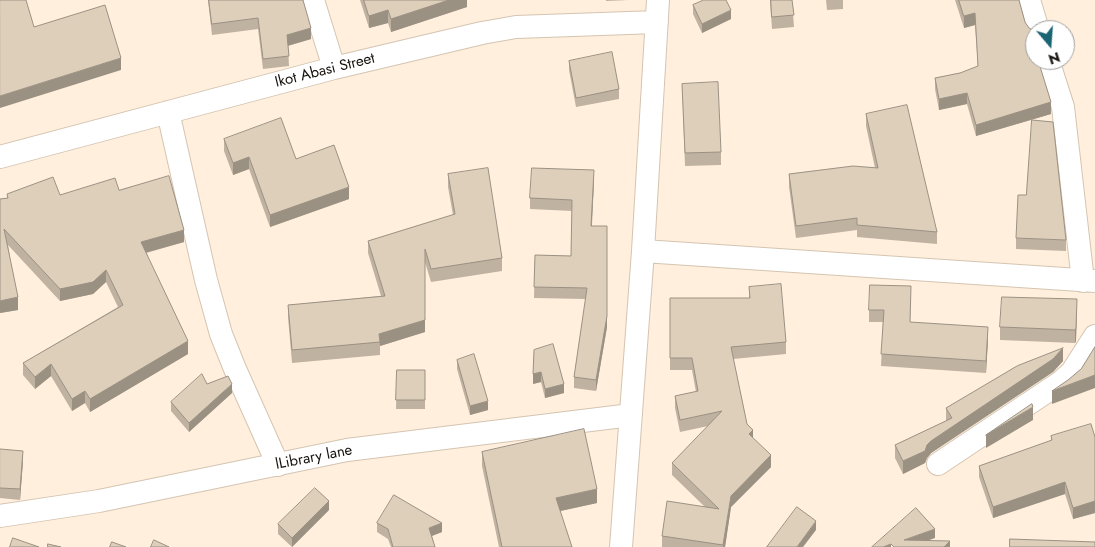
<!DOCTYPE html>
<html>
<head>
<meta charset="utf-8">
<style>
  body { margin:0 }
  #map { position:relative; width:1095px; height:547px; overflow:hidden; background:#ffefdc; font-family:Jost,sans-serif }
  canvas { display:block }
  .north { position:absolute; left:1025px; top:20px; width:50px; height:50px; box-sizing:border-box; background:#fff; border:1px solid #a19f9d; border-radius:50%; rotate:162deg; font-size:14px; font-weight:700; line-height:20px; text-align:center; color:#15100a }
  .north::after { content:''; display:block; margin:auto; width:18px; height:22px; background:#1b6572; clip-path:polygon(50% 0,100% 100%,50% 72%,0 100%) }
</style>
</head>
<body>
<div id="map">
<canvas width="1095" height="547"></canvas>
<div class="north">N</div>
</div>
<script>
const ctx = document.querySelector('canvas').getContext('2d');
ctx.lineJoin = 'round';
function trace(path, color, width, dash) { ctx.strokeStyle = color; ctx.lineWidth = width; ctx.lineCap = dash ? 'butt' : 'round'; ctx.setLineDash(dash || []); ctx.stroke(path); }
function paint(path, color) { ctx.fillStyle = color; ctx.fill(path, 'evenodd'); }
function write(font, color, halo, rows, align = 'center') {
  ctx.font = font + ' Jost,sans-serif'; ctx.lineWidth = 4.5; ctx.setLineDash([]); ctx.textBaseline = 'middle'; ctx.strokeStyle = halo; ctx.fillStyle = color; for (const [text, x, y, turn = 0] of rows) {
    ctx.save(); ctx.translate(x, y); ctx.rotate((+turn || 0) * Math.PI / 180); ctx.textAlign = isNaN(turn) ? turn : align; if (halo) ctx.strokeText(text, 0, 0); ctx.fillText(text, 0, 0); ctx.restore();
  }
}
const minor = new Path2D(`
  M313 0 334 68
  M1029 0 1038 30
  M1048 60 1063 107 1083 281
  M168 112 206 280 221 334 235 369 278 465
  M0 157 334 68 482 33 516 27 657 22
  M643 251 1095 281
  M938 464 1061 382 1072 372 1095 336
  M0 516 99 501 347 450 631 415
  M621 547 643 251 658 0`);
trace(minor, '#d4c5b2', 24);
trace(minor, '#fff', 22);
paint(new Path2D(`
  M208 0H303L311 39 288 46 289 66 263 69 258 29 212 35Z
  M360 0H467V7L391 32 388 23 369 28Z
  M606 0H629L606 1Z
  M770 0H792L794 27 772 29Z
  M826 0H843V9L827 10Z
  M955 0H1019L1051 114 976 136 967 104 939 110 935 89V78L960 73 978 67 975 25 964 28Z
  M693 5 731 19 702 33 693 14Z
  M569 61 619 89V99L576 107 569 70Z
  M682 84 721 152V165L685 166Z
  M866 114 937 232V244L857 237V230L796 238 789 187V174L875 168 866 126Z
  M224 139 296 159 349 199 270 227 249 169 233 175 224 151Z
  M448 174 502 258V271L431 282 425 262V332L380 346V355L292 363 288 317V305L381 296 368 253V241L453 215 448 187Z
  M594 181 592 226 607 327 596 391 574 388V377L586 299 534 298 535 255 571 256 572 211 530 209V198Z
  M119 190 184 242 146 253 188 354 90 412 85 403 72 411 51 376 35 389 23 375V363L118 307 106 282 93 294 60 301 8 245 18 310 0 313V199L7 198V194L60 195Z
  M1016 238 1066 240V251L1016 249Z
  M749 287 786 342V354L733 359 747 424 753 438 771 467 731 507 725 547H662V536L705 507 672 475V463L708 426 680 432 675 408V396L696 392 692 370H670V298H749Z
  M911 298 910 322 988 339 986 373 881 366 883 322H869V310Z
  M1077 312 1076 341 1075 343 1000 340V327Z
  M534 350 564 393 545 398 541 382 533 384Z
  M457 360 488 410 470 415 457 369Z
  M1063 361 1053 372 931 453 927 458 925 463 903 474 895 458V445L946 421V408Z
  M397 370H425V409H396Z
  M207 384 232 393 189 432 171 411V402Z
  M1051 436 1095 437V513L1073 519 1065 494 993 518 979 477V466L1051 441Z
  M0 449 23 461 20 500 0 498Z
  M482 452 597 503 560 511 572 547H499L482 466Z
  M329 510 292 547 278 534V524Z
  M377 523 442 532 432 536 435 547H391L388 539 377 532Z`), '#bfb2a1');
paint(new Path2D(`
  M449 0H467V7L391 32V19Z
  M388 10V23L369 28V16Z
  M731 10V19L702 33V24Z
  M975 13V25L964 28V16Z
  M311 28V39L287 46V35Z
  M121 58V70L0 108V96Z
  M967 93V104L939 110V99Z
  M1051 102V114L976 136V125Z
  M249 157V169L233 175V163Z
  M594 170V181L591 237V226Z
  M349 187V199L270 227V215Z
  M184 230V242L141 254V242Z
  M607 237V327L596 391V380Z
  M106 270V282L93 294 60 301V289Z
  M18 297V310L0 313V301Z
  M1077 299 1076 341 1075 343V330Z
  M425 320V332L380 346 379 334Z
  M988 327V339L986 373V361Z
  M188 341V354L90 412V399Z
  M1063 348V361L1053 372 931 453 927 458 925 463 903 474V461L927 445 931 441Z
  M51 364V376L35 389V377Z
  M541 372V382L533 384V374Z
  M1095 375V388L1052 404V391Z
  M232 384V393L189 432V423Z
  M564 384V393L545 398V389Z
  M85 391V403L72 411V399Z
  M488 401V410L470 415V406Z
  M1033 407V420L986 448V435Z
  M753 430V442L749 434Z
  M23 451V461L20 500V489Z
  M771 455V467L731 507 725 547H723L731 496Z
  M1065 482V494L993 518V507Z
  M597 489V503L556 512V498Z
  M329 501V510L292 547V538Z
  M1095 501V513L1073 519V508Z
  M816 521V530L803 547H797Z
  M442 523V532L429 537V528Z
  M935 529V538L910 547 904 540Z
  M950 541V547H944Z
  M891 544V547H883Z`), '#9b9183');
const building = new Path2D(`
  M0 0H26L34 27 105 5 121 58 0 96Z
  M209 0H303L311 28 287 35 289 56 263 59 258 18 212 24Z
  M364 0H449L391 19 388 10 369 16Z
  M704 0H726L731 10 702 24 693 5Z
  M771 0H792L794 15 772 17Z
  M959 0H1019L1025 22 1029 28 1035 31V60H1038L1051 102 976 125 967 93 939 99 935 78 960 73 978 66 975 13 964 16Z
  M1049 25V30H1043Z
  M612 52 619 89 576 98 569 61Z
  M718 82 721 152 685 153 682 84Z
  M907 105 937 232 857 225V218L796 226 789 174 853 166 878 168 866 114Z
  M281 118 296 159 334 145 349 187 270 215 249 157 233 163 224 139Z
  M1032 120 1053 122 1066 240 1016 238 1018 195H1026Z
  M488 168 502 258 431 269 425 249V320L379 334 380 342 292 350 288 305 385 296 368 241 455 214 448 174Z
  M532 168 594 170 591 226H607V316L596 380 574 377 587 288 534 287 535 255 571 256 572 200 530 198Z
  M169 176 184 230 141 242 188 341 90 399 85 391 72 399 51 364 35 377 23 363 123 305 106 270 93 282 60 289 4 229 18 297 0 301V199L8 198 7 194 53 177 60 195 115 178 119 190Z
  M781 284 786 342 731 347 747 424 753 430 749 434 771 455 731 496 723 545 662 536 667 501 719 509 672 463 722 411 680 420 675 396 698 391 692 358H670V298H750L749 287Z
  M870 285 911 286 910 322 988 327 986 361 881 354 884 310H869Z
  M1002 297 1077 299 1076 328 1075 330 1000 327Z
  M553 344 564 384 545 389 541 372 533 374 534 350Z
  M1095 347V375L1052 391 1068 380 1081 369Z
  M1063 348 1053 359 931 441 927 445 925 451 903 461 895 445 952 418 946 408 1017 366Z
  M474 354 488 401 470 406 457 360Z
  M397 370H425V400H396Z
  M202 374 207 384 228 376 232 384 189 423 171 402Z
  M1032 404 1033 407 986 435Z
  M1091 424 1095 437V501L1073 508 1065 482 993 507 979 466 1052 440 1051 436Z
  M584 429 597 489 556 498 572 547H502L482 452Z
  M0 449 23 451 20 489 0 488Z
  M315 488 329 501 292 538 278 524Z
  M394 495 442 523 429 528 435 547H393L388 529 377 523Z
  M797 507 816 521 797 547H767Z
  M916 508 935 529 904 540 950 541 944 547H894L891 544 883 547H872Z
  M13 538 39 547H10Z
  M1010 539 1095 542V547H1010Z
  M154 540 169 547H151Z
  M112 542 126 547H110Z
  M48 544 61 547H48Z`);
paint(building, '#decfbb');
trace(building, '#9b9183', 1);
write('15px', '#15100a', '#fff', [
  ["Ikot Abasi Street",325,71,-14],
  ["lLibrary lane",314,458,-11]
]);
</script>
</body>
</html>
